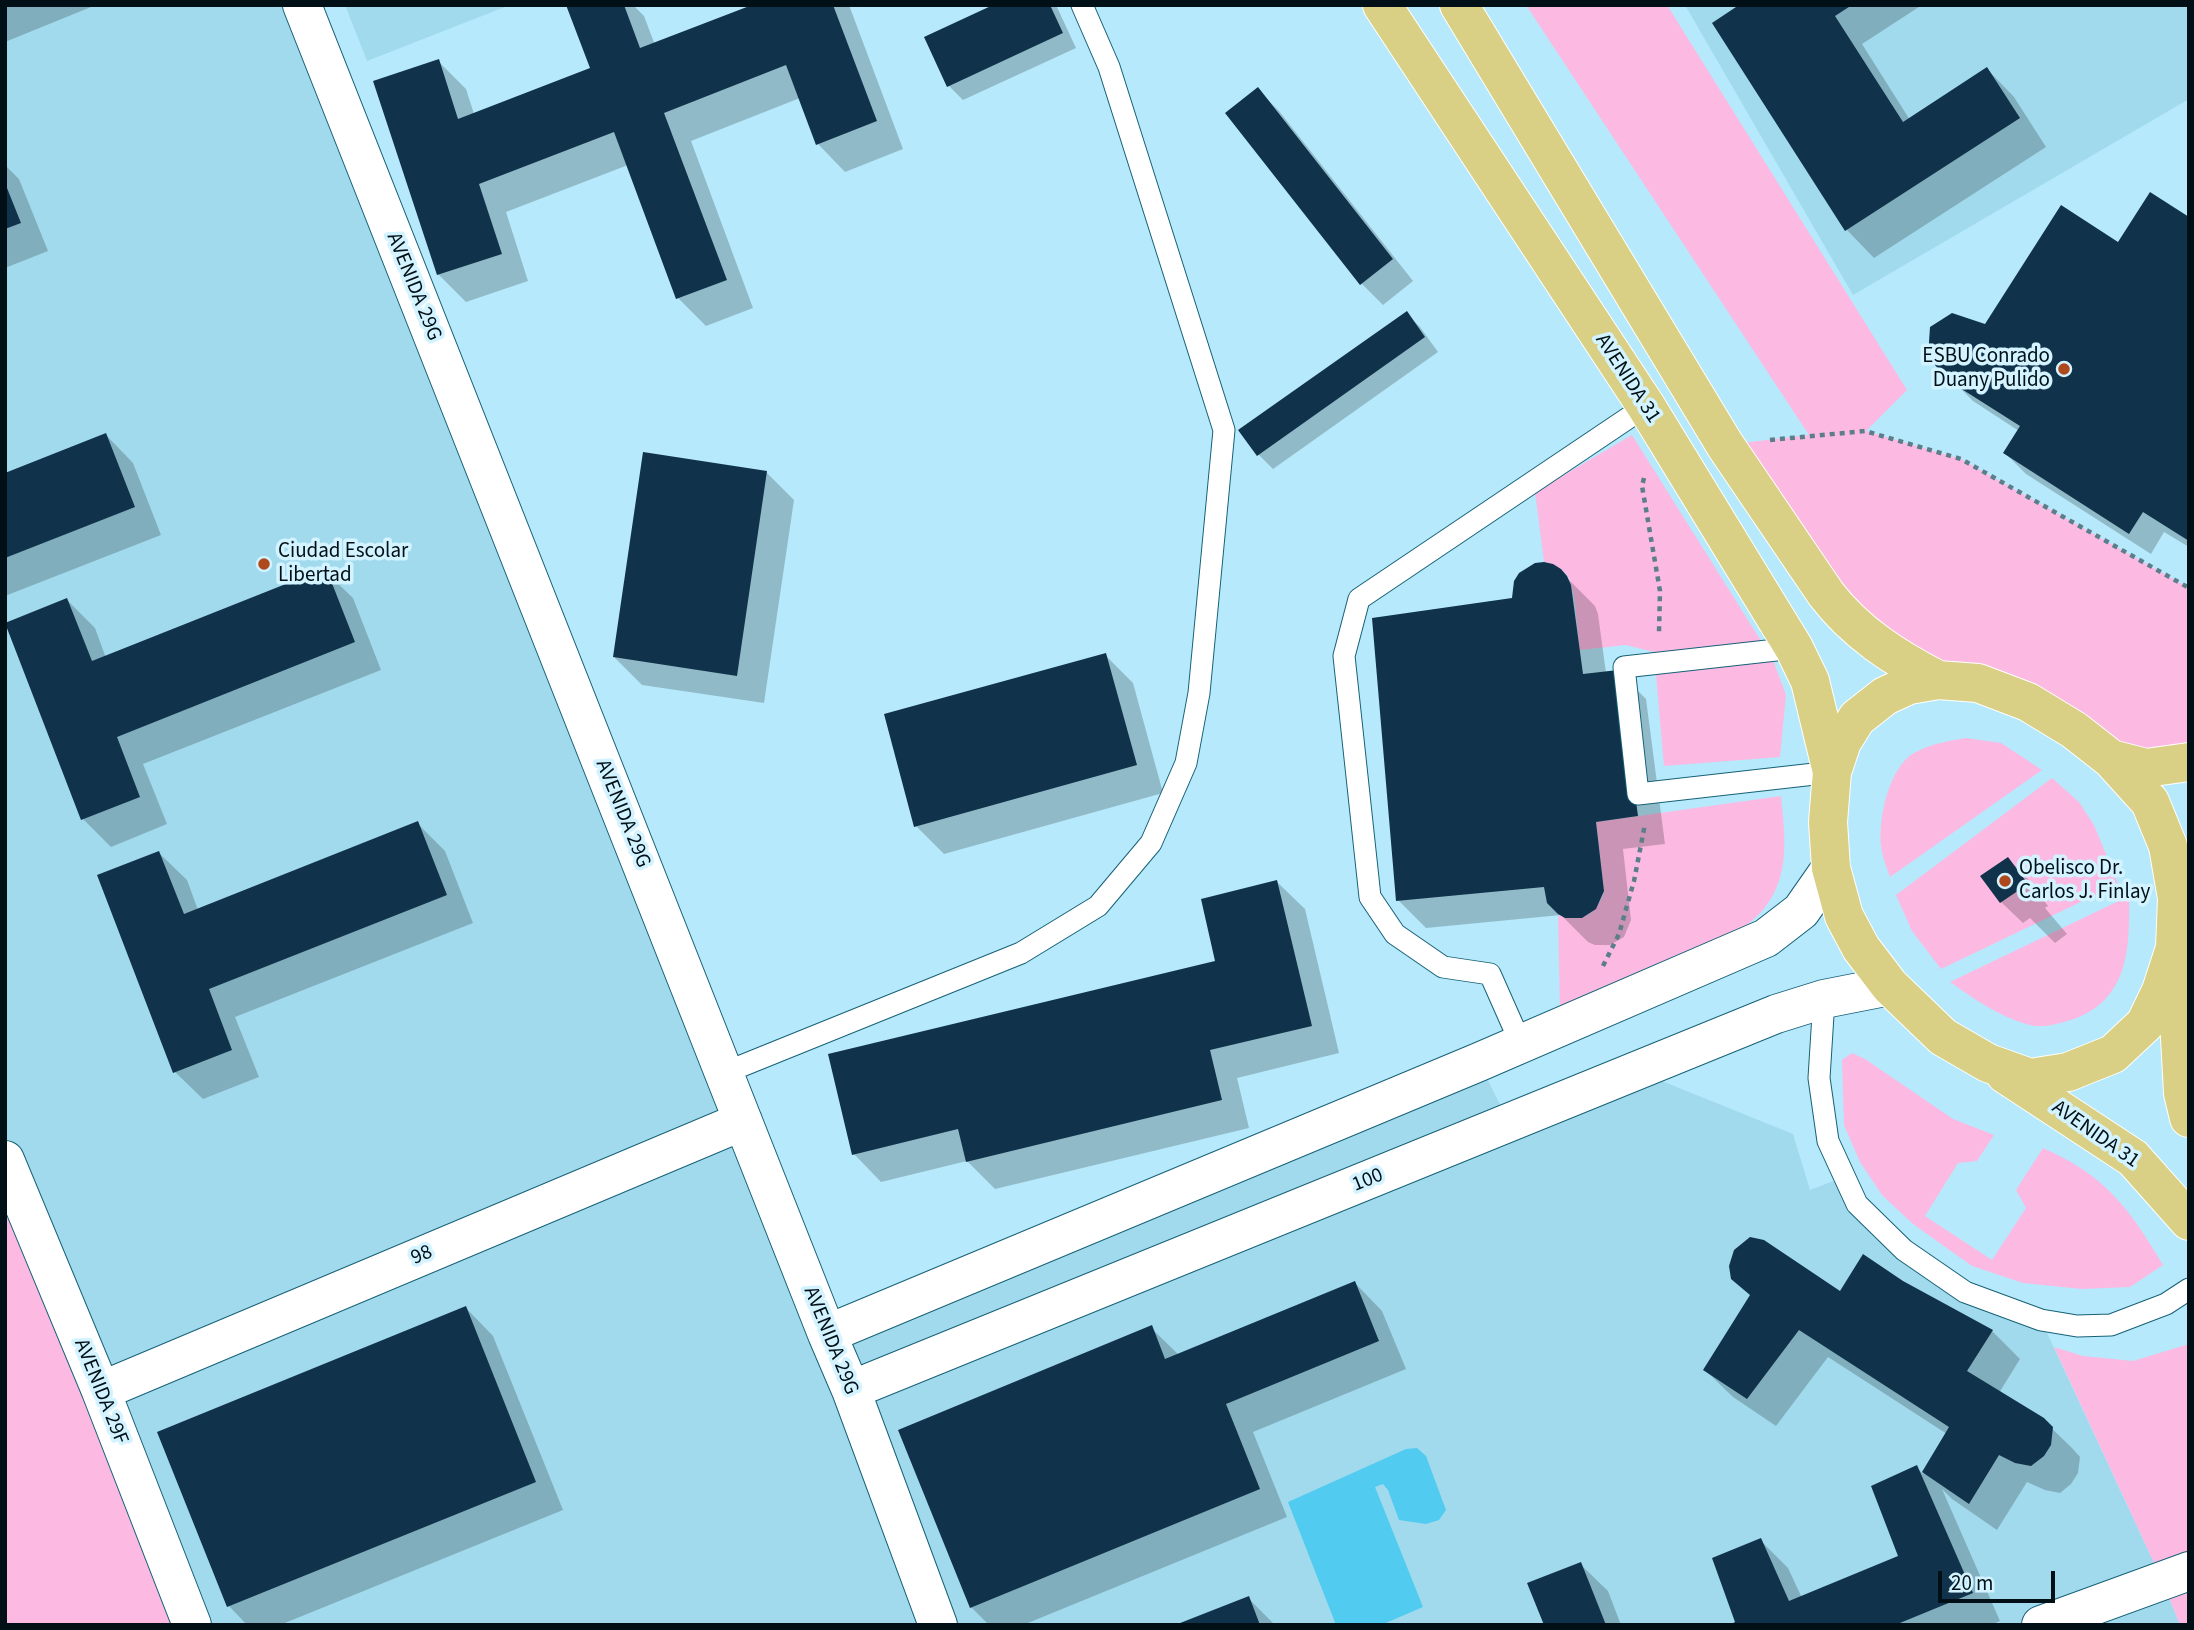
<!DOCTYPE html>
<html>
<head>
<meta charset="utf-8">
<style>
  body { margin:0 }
  #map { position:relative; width:2194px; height:1630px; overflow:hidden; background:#b6e9fb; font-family:"Source Sans 3",sans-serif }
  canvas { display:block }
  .frame { position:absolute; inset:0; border:7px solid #001016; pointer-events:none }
  .scale { position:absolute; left:1938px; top:1571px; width:117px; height:32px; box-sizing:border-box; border:4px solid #001016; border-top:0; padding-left:9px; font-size:21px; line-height:24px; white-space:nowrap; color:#001016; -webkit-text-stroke:5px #d2f3ff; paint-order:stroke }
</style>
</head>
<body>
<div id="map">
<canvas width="2194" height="1630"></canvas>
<div class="frame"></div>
<div class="scale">20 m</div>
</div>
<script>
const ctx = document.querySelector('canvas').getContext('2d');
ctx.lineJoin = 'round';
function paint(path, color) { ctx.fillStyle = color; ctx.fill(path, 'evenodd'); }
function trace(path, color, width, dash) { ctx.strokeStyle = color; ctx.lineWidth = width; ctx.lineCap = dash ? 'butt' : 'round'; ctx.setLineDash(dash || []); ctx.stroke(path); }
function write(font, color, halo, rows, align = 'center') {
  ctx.font = font + ' "Source Sans 3",sans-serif'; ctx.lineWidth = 7; ctx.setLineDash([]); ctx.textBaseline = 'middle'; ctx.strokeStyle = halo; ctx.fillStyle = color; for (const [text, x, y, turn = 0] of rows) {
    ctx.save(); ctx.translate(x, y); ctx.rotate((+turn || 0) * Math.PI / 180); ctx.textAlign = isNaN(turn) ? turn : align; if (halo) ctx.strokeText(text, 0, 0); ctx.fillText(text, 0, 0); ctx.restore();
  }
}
paint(new Path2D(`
  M5 5H302L827 1333 1479 1062 1509 1123 1637 1071 1793 1134 1810 1190 1844 1177 1904 1250 2041 1320 2162 1580 2180 1625H5Z
  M345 5H510L367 61Z
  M1685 5H2189V99L1853 295Z`), '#a2daed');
paint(new Path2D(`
  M1526 5H1667L1907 390 1866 431 1961 459 2189 588V762L2146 768 1907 665 1725 445 1809 435Z
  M1632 435 1773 660 1786 695 1780 757 1664 766 1654 652 1626 645 1580 650C1577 633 1576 590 1568 577 1562 568 1554 564 1544 562L1535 492Z
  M1966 738 2001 743 2042 770 1890 877C1887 868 1882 856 1881 846 1878 819 1889 767 1914 753 1930 744 1948 741 1966 738Z
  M2052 778 2079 802 2094 825 2118 884 1941 969 1912 931 1896 895Z
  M1781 796C1785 837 1791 877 1762 911 1755 919 1745 926 1737 933L1560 1015 1558 915C1580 924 1598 914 1604 891L1596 822Z
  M2129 896C2130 947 2129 999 2074 1019 2058 1024 2042 1029 2026 1024 1998 1016 1973 998 1950 982Z
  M1852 1053 1865 1059 1953 1119 1994 1135 1977 1161 1958 1163 1925 1216 1992 1260 2026 1208 2016 1190 2043 1148C2106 1176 2129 1208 2163 1265L2130 1287 2082 1289 2023 1283 1972 1266 1913 1224 1882 1195 1860 1162 1844 1125 1842 1060Z
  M5 1160 190 1625H5Z
  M2189 1344V1625H2180L2162 1580 2054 1347 2083 1356 2133 1361Z`), '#fcbae3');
paint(new Path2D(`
  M1417 1448 1426 1456 1446 1510 1439 1520 1426 1524 1399 1520 1388 1490 1383 1484 1375 1487 1423 1607 1381 1625H1336L1288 1502 1406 1449Z`), '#51cbf0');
paint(new Path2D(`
  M5 5H96L5 42Z
  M571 5H633L644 16 655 45 757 5H849L903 149 845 172 818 144 800 98 691 141 753 308 706 326 678 298 628 165 506 212 528 281 466 302 438 274V61L466 89 474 114 592 69Z
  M998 5H1056L1076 48 963 100 949 86Z
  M1743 5H1922L1862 44 1910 120 1987 69 2014 97 2046 147 1874 258 1847 230 1715 23Z
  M1258 90 1279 111 1413 281 1383 305 1362 284 1227 114Z
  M5 165 19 179 48 251 5 268Z
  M2189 219V547L2164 532 2151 554 2026 474 2005 453 2019 431 1973 401 1951 379 1986 326 2119 244Z
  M1406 313 1420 327 1438 352 1273 469 1259 455 1241 430Z
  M106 435 133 463 161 535 5 596V475Z
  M766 472 794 500 764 703 642 685 614 657Z
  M325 571 353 598 381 670 143 764 167 824 111 847 83 819 67 600 95 628 106 658Z
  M1560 571 1595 606 1598 614 1606 673 1618 671 1646 699 1665 844 1623 849 1631 920 1624 937 1610 945H1595L1588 942 1561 915 1426 928 1398 900 1514 600Z
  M1105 655 1133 683 1163 793 944 854 916 826Z
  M417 823 445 851 473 923 235 1017 259 1077 203 1099 175 1072 159 853 187 880 198 910Z
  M2008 859 2029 880 2048 906 2045 908 2067 934 2055 943 2030 918 2023 923 2001 902 1983 876Z
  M1277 882 1305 909 1339 1053 1237 1078 1249 1128 995 1189 967 1161 881 1182 854 1154 1217 962Z
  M1355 1283 1382 1311 1406 1369 1253 1432 1287 1517 1023 1625H989L971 1607 1151 1328 1179 1355Z
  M1902 1283 1992 1331 2020 1359 1999 1393 2043 1420 2072 1448 2080 1457 2078 1473 2071 1484 2060 1493 2045 1490 2027 1482 1997 1530 1952 1499 1942 1489 2000 1621 1991 1625H1734L1737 1623 1760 1540 1788 1568 1802 1598 1900 1556 1916 1467 1923 1474 1947 1434 1828 1357 1776 1426 1733 1397 1705 1370 1840 1293Z
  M466 1308 493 1336 563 1510 280 1625H247L229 1606 159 1433Z
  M1580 1564 1608 1591 1621 1625H1546Z
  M1248 1598 1275 1625H1180Z`), '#0003');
paint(new Path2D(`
  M566 5H624L640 48 752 5H833L877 121 816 145 786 65 664 113 727 280 676 299 614 132 479 184 502 254 437 275 373 81 439 59 458 119 590 68Z
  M993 5H1050L1063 33 947 87 924 37Z
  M1739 5H1852L1835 16 1903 122 1987 67 2020 118 1845 231 1712 23Z
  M1258 87 1393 259 1360 285 1225 113Z
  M5 183 21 223 5 229Z
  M2150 192 2189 217V541L2143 512 2129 534 2003 453 2020 426 1949 381 1928 357 1930 327 1952 313 1985 324 2061 205 2118 242Z
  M1407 311 1425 337 1257 456 1238 430Z
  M106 433 135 507 5 558V473Z
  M643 452 767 471 737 676 613 657Z
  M1544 562 1553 564 1561 569 1567 576 1571 585 1583 674 1618 670 1638 816 1596 822 1604 891 1596 909 1582 918H1565L1558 914 1547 903 1544 887 1396 901 1372 618 1512 598 1514 581 1519 573 1535 563Z
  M326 568 355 642 117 737 140 797 81 820 5 623 67 598 92 661Z
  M1106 653 1137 765 914 827 884 714Z
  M418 821 447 895 209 989 232 1050 173 1073 97 875 159 851 184 914Z
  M2008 857 2028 884 2000 903 1980 876Z
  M1277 880 1312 1026 1210 1050 1222 1100 966 1162 958 1129 852 1155 828 1054 1215 961 1201 899Z
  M1750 1237 1764 1240 1840 1291 1863 1254 1903 1281 1993 1330 1967 1371 2044 1418 2053 1427 2051 1445 2044 1456 2031 1466 2015 1463 1999 1455 1969 1504 1922 1472 1949 1427 1799 1330 1747 1399 1703 1370 1750 1295 1731 1279 1729 1266 1734 1250Z
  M1355 1281 1379 1341 1226 1404 1260 1489 970 1608 898 1430 1152 1325 1165 1359Z
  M466 1306 536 1482 227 1607 157 1432Z
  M1917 1465 1973 1593 1895 1625H1730L1735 1622 1712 1558 1761 1538 1789 1601 1898 1556 1871 1486Z
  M1581 1562 1606 1625H1544L1527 1583Z
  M1249 1596 1260 1625H1175Z`), '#10324a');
const service = new Path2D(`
  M1794 648 1624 667 1638 794 1832 772
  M1824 999 1819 1078 1828 1141 1857 1204 1904 1250 1965 1292 2041 1320 2077 1326 2111 1325 2166 1304 2189 1289
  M1521 1044 1490 974 1443 967 1395 934 1370 897 1344 656 1359 599 1646 406
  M724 1073 1021 953 1098 906 1151 843 1186 763 1199 693 1224 430 1109 67 1082 5`);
const minor = new Path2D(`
  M302 5 827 1334 851 1390 938 1625
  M5 1160 101 1391 192 1625
  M827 1334 1479 1062 1766 938 1801 911 1831 868
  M851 1390 1776 1014 1824 999 1890 986
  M101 1391 743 1121
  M2041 1625 2189 1571`);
const primary = new Path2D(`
  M1382 5 1646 406 1794 648 1810 681 1832 772
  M1459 5 1725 445 1826 594C1856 633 1895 658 1938 680
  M1938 680 1978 683 2028 702 2074 730 2111 759 2150 802 2168 846 2177 898 2175 948 2161 991 2145 1024 2113 1054 2068 1072 2030 1078 1988 1063 1943 1037 1890 986 1861 948 1844 916 1831 868 1828 822 1832 772 1842 742 1857 718 1885 696 1909 685Z
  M2111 759 2146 768 2189 762
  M2176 964 2183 1093 2189 1118
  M2005 1074 2133 1158 2189 1221`);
trace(service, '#166177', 23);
trace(minor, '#166177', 40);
trace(primary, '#fff', 40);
trace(new Path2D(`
  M1770 440 1865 431 1961 459 2189 588
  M1644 478 1642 486 1660 591 1659 632
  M1603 966 1619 934 1634 881 1645 824`), '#5c7e8a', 4.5, [5, 5]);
trace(service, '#fff', 21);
trace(minor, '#fff', 38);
trace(primary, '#d9d086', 38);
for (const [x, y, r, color] of [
  [2064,369,7,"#ae491d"],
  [264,564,7,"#ae491d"],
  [2005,881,7,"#ae491d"]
]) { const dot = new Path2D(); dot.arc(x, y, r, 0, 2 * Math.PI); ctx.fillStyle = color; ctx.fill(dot); trace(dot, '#d2f3ff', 2.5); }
write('21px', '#001016', '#d2f3ff', [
  ["AVENIDA 29G",413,287,68],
  ["AVENIDA 31",1627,379,57],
  ["AVENIDA 29G",622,814,68],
  ["AVENIDA 31",2095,1135,35],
  ["100",1368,1181,-22],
  ["98",422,1256,-23],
  ["AVENIDA 29G",830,1341,68],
  ["AVENIDA 29F",100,1392,68]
]);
write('21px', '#001016', '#d2f3ff', [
  ["ESBU Conrado",2050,357,"right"],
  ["Duany Pulido",2050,381,"right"],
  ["Ciudad Escolar",278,552],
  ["Libertad",278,576],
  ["Obelisco Dr.",2019,869],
  ["Carlos J. Finlay",2019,893]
], 'left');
</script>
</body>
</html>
